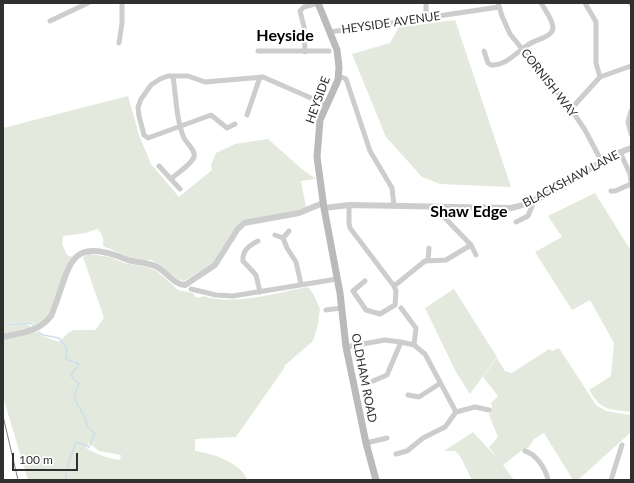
<!DOCTYPE html>
<html>
<head>
<meta charset="utf-8">
<style>
  body { margin:0 }
  #map { position:relative; width:634px; height:483px; overflow:hidden; background:#fff; font-family:Lato,sans-serif }
  canvas { display:block }
  .frame { position:absolute; inset:0; border:4px solid #303030; pointer-events:none }
  .scale { position:absolute; left:12px; top:453px; width:66px; height:18px; box-sizing:border-box; border:2px solid #303030; border-top:0; padding-left:5px; font-size:12px; line-height:14px; white-space:nowrap; color:#303030; -webkit-text-stroke:3px #fff; paint-order:stroke }
</style>
</head>
<body>
<div id="map">
<canvas width="634" height="483"></canvas>
<div class="frame"></div>
<div class="scale">100 m</div>
</div>
<script>
const ctx = document.querySelector('canvas').getContext('2d');
ctx.lineJoin = 'round';
function paint(path, color) { ctx.fillStyle = color; ctx.fill(path, 'evenodd'); }
function trace(path, color, width, dash) { ctx.strokeStyle = color; ctx.lineWidth = width; ctx.lineCap = dash ? 'butt' : 'round'; ctx.setLineDash(dash || []); ctx.stroke(path); }
function write(font, color, halo, rows, align = 'center') {
  ctx.font = font + ' Lato,sans-serif'; ctx.lineWidth = 4; ctx.setLineDash([]); ctx.textBaseline = 'middle'; ctx.strokeStyle = halo; ctx.fillStyle = color; for (const [text, x, y, turn = 0] of rows) {
    ctx.save(); ctx.translate(x, y); ctx.rotate((+turn || 0) * Math.PI / 180); ctx.textAlign = isNaN(turn) ? turn : align; if (halo) ctx.strokeText(text, 0, 0); ctx.fillText(text, 0, 0); ctx.restore();
  }
}
paint(new Path2D(`
  M455 20 511 187 440 184 422 177 386 137 352 54 390 43 399 27Z
  M128 96 139 135 151 164 179 197 212 170 211 165 216 153 235 144 268 139 303 170 316 179 301 181 306 207 295 211 255 219 233 231 213 263 184 281 177 279 152 260H136L103 246C104 239 103 234 97 229L86 233 63 236 62 244 67 255 72 257 47 318 35 327 32 322 3 324V128Z
  M595 193 631 251V412C608 409 602 411 589 390L611 376 614 343 590 300 572 310 535 252 562 237 548 216Z
  M89 254 109 257 124 263 147 267 157 271 178 290 193 293 195 297 199 298 203 296C236 306 274 293 308 287L314 295 320 309 318 324 313 341 284 366 285 367 236 437 195 439V451C212 453 242 463 247 480H28L3 397V340L36 332 42 336 59 342 69 332 74 330H95L104 318 83 257ZM89 443 99 451 121 455 120 460C107 458 98 455 86 448Z
  M454 289 497 357 470 394 456 372 425 308Z
  M28 324 32 328 3 334V326Z
  M559 348 596 405 606 411 631 415V432L578 480H573L544 433 534 439 528 448 521 451 503 465 514 480H472L460 456 455 451H444L473 432 497 458 489 447 498 437 489 415 492 406 491 403 498 396 483 377 497 358 505 371 512 373 549 349 552 351Z`), '#e3e9dd');
trace(new Path2D(`
  M3 325 31 323 33 326
  M38 332 43 335 59 338 67 349 66 359 79 364 71 376 79 384C67 405 87 409 87 426L95 433 89 447 76 442 68 465 65 480`), '#cddfea', 1.5);
trace(new Path2D(`
  M426 3V18
  M498 3 502 16 510 34 571 109 585 130 602 162
  M585 3 596 22V63L600 77
  M631 3V4
  M50 21 88 3
  M330 32 499 7
  M119 43 122 23V3
  M258 51H329
  M484 51 488 63 491 65C507 66 518 50 531 43 538 39 552 37 553 28 553 20 545 10 541 3
  M305 52 304 27 300 11 304 7 318 3
  M339 76 346 79 370 151 392 188 394 206
  M571 109 600 77 631 66
  M631 111 628 122 631 134
  M247 115 260 77
  M235 124 227 128 211 115 148 138 144 135 139 116 138 107 141 99 151 85 160 79 168 76H188L205 82 263 77 327 105
  M620 152 630 174 631 181
  M159 166 180 189
  M171 179C177 173 191 165 194 157 196 150 187 144 184 138 176 119 176 96 173 76
  M611 191H615L631 184
  M349 205V223L350 228 394 286 396 291 395 305 380 314 366 310 353 291 365 281
  M439 207 444 217 471 245
  M516 222 528 216 535 199
  M289 231 283 238 287 248 296 262 301 284
  M275 235 283 238
  M258 241C250 245 242 250 243 261L256 275 260 292
  M428 261 429 248
  M394 286 425 261 446 260 471 245 476 255
  M191 289 216 295 233 296 337 279
  M401 308 416 328 414 345
  M326 310 341 308
  M346 347 385 340 401 342 414 345 425 354 456 412 445 427 423 438 407 451 396 454
  M373 381 387 375 401 342
  M408 395 419 397 439 384
  M456 412 475 407 489 410
  M366 443 387 438
  M525 451C536 454 546 469 548 480
  M611 480 622 445`), '#cdcdcd', 5);
trace(new Path2D(`
  M324 208 349 205 511 208C551 200 591 162 631 148
  M3 337C21 333 39 332 51 316 71 269 65 233 128 260 137 263 148 262 157 267 168 273 173 284 185 285L215 265 237 230 244 223 299 213 323 203`), '#cdcdcd', 6);
trace(new Path2D(`
  M318 3 337 50 339 67 338 80 320 120 317 157 324 208 340 293 346 347 366 443 376 480`), '#bababa', 7);
trace(new Path2D(`
  M3 416 18 480`), '#858585', 1);
write('12px', '#303030', '#fff', [
  ["HEYSIDE AVENUE",391,23,-8],
  ["CORNISH WAY",549,83,52],
  ["HEYSIDE",318,100,-70],
  ["BLACKSHAW LANE",571,179,-28],
  ["OLDHAM ROAD",364,378,79]
]);
write('bold 16px', '#000', '#fff', [
  ["Heyside",285,36],
  ["Shaw Edge",469,212]
]);
</script>
</body>
</html>
